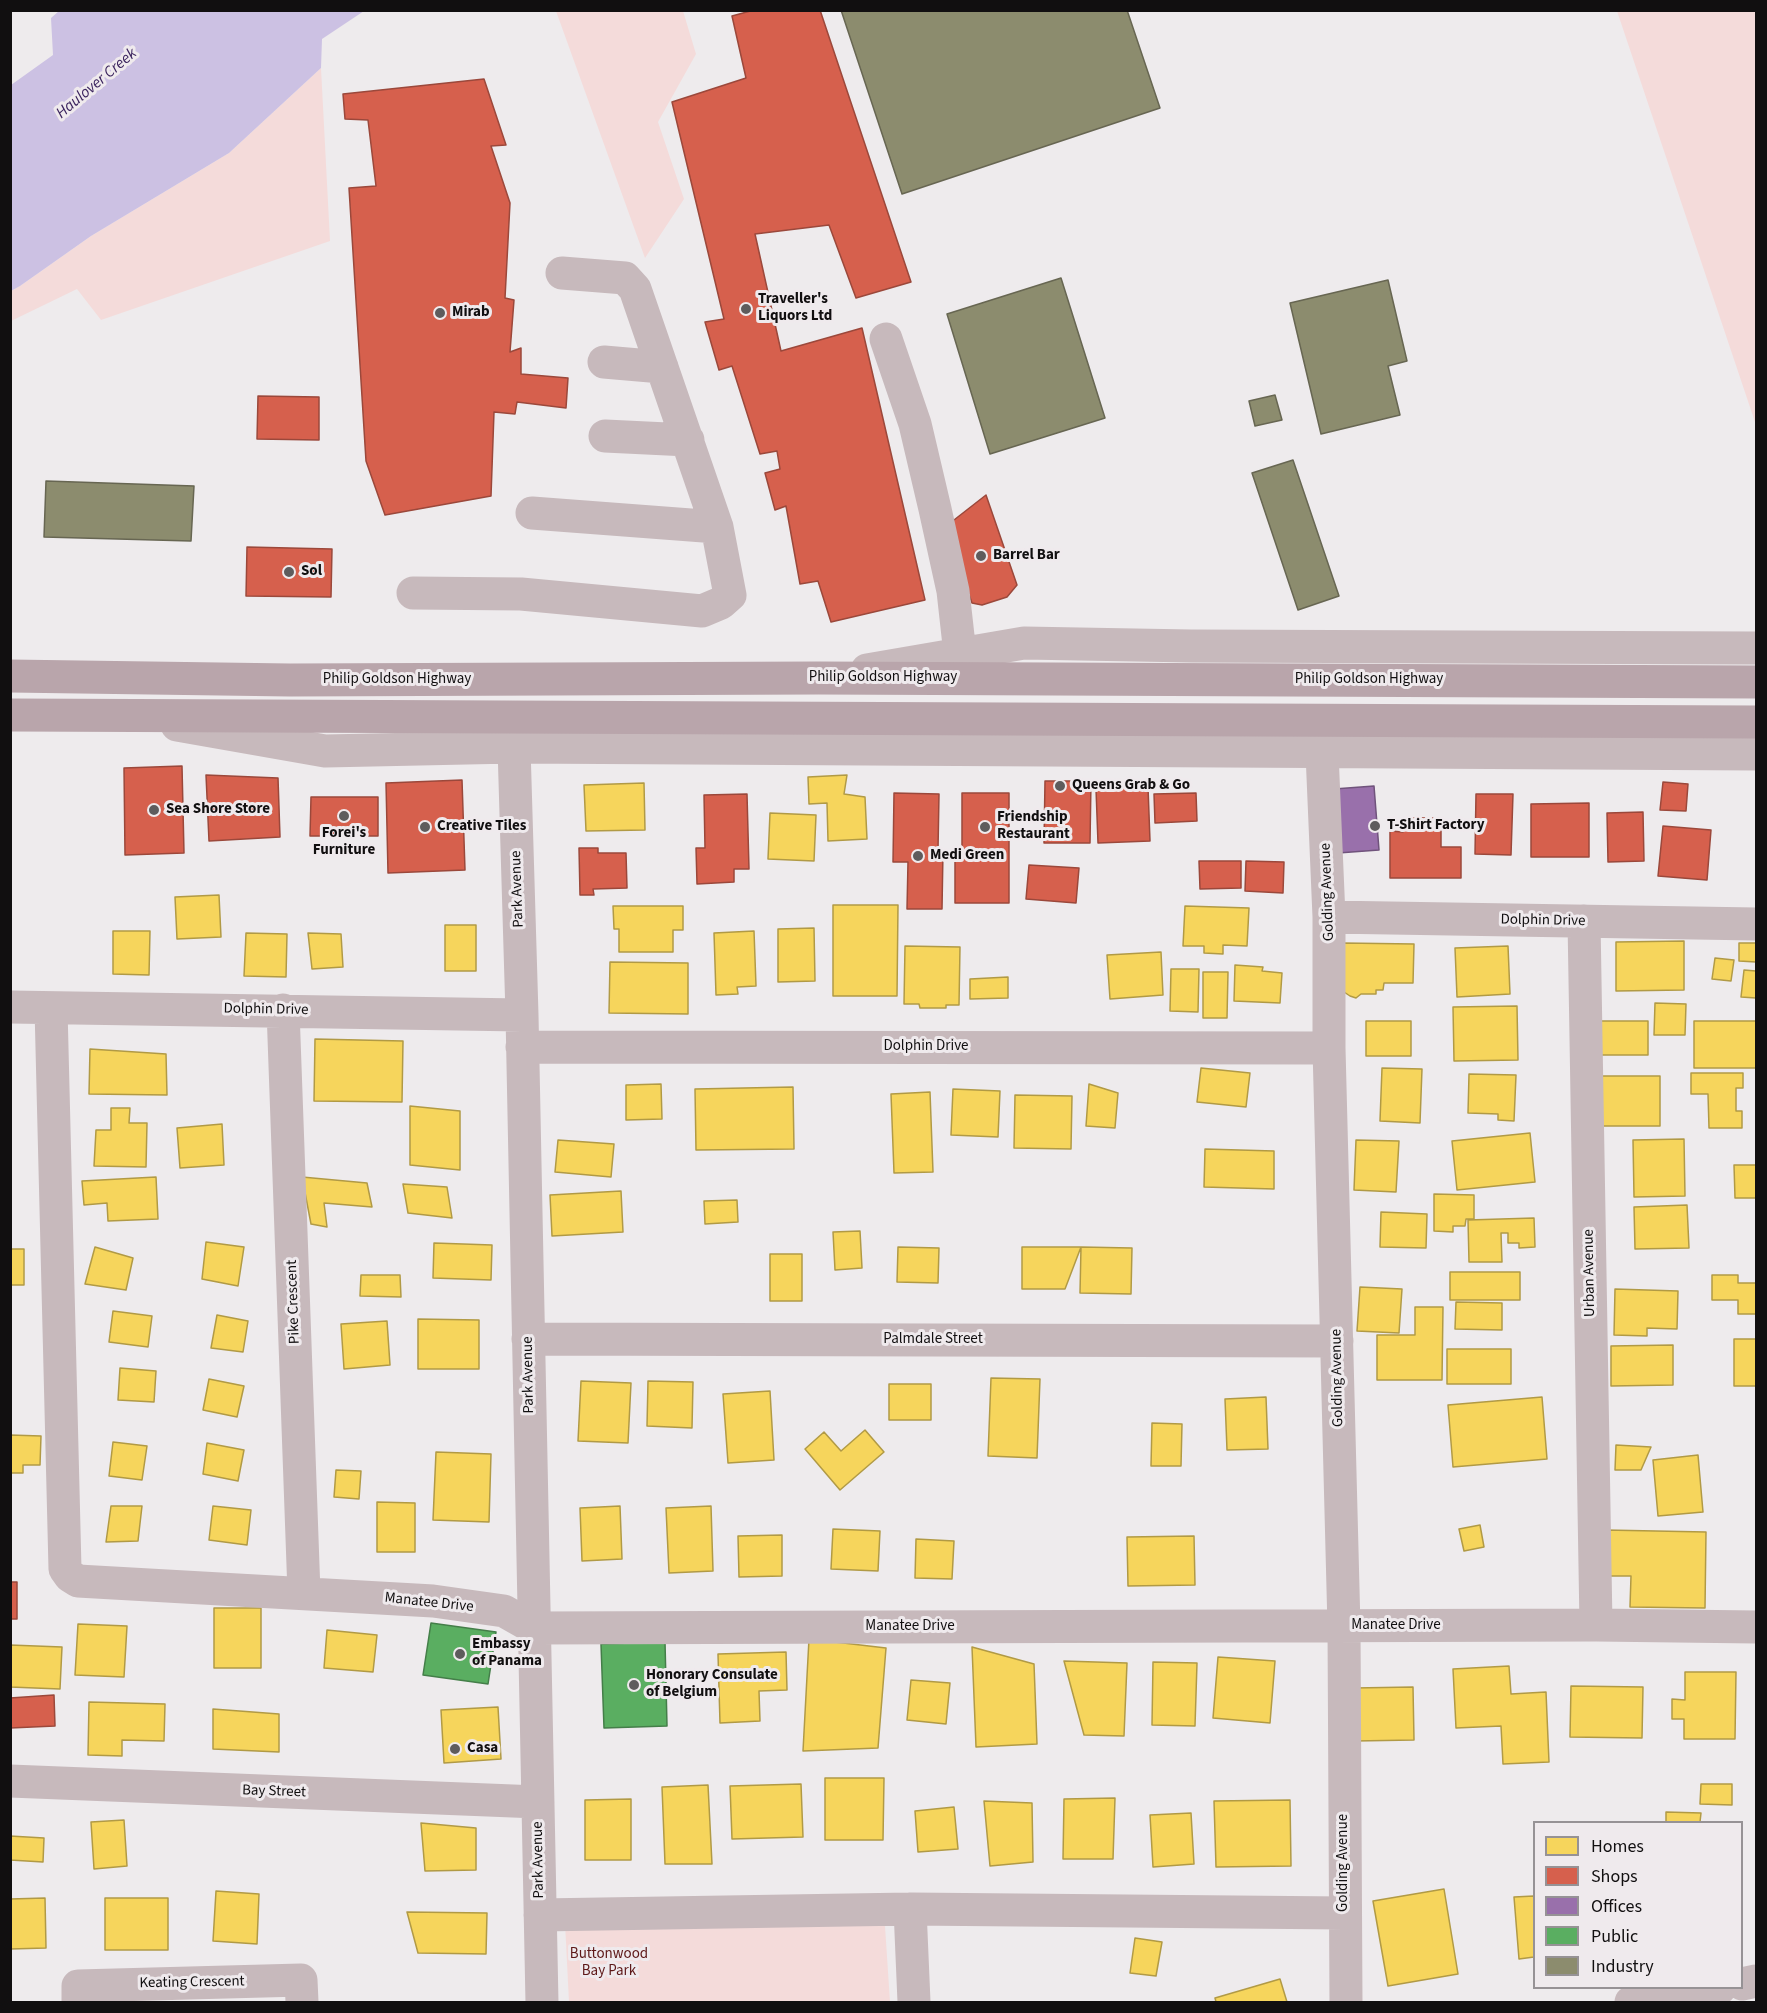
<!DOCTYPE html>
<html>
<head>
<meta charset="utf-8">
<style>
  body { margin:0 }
  #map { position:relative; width:1767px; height:2013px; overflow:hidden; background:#eeebed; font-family:"Source Sans 3",sans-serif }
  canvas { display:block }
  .frame { position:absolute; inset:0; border:12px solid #110f10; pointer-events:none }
  .legend { position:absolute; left:1533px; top:1821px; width:210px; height:168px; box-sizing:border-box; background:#efeaed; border:2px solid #969295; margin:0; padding:8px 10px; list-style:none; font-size:18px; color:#110f10 }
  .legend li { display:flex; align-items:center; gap:12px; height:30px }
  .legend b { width:30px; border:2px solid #969295 }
</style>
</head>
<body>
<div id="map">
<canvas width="1767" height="2013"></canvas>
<div class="frame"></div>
<ul class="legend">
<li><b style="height:16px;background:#f6d55c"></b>Homes</li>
<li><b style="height:16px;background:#d6604d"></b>Shops</li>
<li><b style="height:16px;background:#9970ab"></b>Offices</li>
<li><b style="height:16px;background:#5aae61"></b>Public</li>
<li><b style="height:16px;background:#8c8c6e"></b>Industry</li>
</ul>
</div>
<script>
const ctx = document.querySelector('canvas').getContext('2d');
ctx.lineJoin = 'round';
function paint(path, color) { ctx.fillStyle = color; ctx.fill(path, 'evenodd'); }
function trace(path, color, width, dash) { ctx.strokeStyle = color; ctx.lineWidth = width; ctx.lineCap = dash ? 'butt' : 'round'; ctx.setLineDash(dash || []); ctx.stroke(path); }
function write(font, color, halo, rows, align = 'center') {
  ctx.font = font + ' "Source Sans 3",sans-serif'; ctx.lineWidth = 6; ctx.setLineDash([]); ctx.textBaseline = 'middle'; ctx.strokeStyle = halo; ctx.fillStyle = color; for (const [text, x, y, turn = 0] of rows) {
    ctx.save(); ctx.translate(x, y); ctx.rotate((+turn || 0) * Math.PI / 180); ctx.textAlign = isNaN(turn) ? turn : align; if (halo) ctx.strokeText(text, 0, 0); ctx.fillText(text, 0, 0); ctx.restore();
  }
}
paint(new Path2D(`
  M556 11H683L696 54 658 122 684 199 645 258Z
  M1617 11H1756V425Z
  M321 68 330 241 101 320 77 289 11 321V291L20 286 91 236 229 153Z
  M565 1923 885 1926 890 2002H569Z`), '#f4dbda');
paint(new Path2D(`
  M59 11V10L364 11 322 39 321 68 229 153 91 236 20 286 11 291V85L53 55 51 18Z`), '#ccc1e3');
const homes = new Path2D(`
  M847 775 844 794 865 797 867 839 828 841 827 803 809 804 808 777Z
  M644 783 645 830 586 831 584 785Z
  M770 813 816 815 814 861 768 859Z
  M219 895 221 937 177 939 175 897Z
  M833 905H898L897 996H833Z
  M613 906H683V930H673V952H619V929H614Z
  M1185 906 1249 908 1247 946 1223 945V954L1204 953V946H1183Z
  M445 925H476V971H445Z
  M814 928 815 981 778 982V929Z
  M113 931H150L149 975 113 974Z
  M754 931 756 986 737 987 738 994 716 995 714 933Z
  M246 933 287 934 286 977 244 976Z
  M308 933 341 934 343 967 312 969Z
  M1684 941V990L1616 991V942Z
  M1343 943 1414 944 1413 983H1384L1383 990H1376V994H1361L1356 998 1350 996 1344 992Z
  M1739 943H1756V962L1739 961Z
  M905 946 960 947 959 1005H946V1008H920L919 1004H904Z
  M1508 946 1510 994 1457 997 1455 948Z
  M1161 952 1163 995 1110 999 1107 955Z
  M1715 958 1734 960 1731 981 1712 979Z
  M610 962 688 963V1014L609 1013Z
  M1235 965 1263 967 1262 971 1282 973 1280 1003 1234 1001Z
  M1171 969H1199L1198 1012 1170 1011Z
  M1744 970 1756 971V998L1741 997Z
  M1203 972H1228L1227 1018H1203Z
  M1008 977V998L970 999V979Z
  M1655 1003 1686 1004 1685 1035H1654Z
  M1517 1006 1518 1060 1454 1061 1453 1007Z
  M1366 1021H1411V1056H1366Z
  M1595 1021H1648V1055H1595Z
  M1694 1021H1756V1068H1694Z
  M315 1039 403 1041 402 1102 314 1101Z
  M90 1049 166 1054 167 1095 89 1094Z
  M1201 1068 1250 1073 1246 1107 1197 1102Z
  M1382 1068 1422 1069 1420 1123 1380 1121Z
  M1691 1073H1743V1088H1736V1111H1742V1128H1709L1708 1094H1691Z
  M1469 1074 1516 1075 1514 1121 1498 1120V1114L1468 1113Z
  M1593 1076H1660V1126H1593Z
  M661 1084 662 1119 626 1120V1085Z
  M1089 1084 1118 1093 1115 1128 1086 1126Z
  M793 1087 794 1149 696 1150 695 1089Z
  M953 1089 1000 1091 998 1137 951 1135Z
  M930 1092 933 1172 894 1173 891 1094Z
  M1015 1095 1072 1096 1071 1149 1014 1148Z
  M410 1106 460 1111V1170L410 1165Z
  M111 1108H130L129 1123H147L146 1167 94 1166 96 1130H111Z
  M222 1124 224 1165 180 1168 177 1128Z
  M1530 1133 1535 1182 1457 1190 1452 1141Z
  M1684 1139 1685 1196 1634 1197 1633 1140Z
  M558 1140 614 1144 611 1177 555 1172Z
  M1356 1140 1399 1141 1396 1192 1354 1190Z
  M1205 1149 1274 1151V1189L1204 1187Z
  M1734 1165H1756V1198H1735Z
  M156 1177 158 1219 108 1221 107 1203 84 1205 82 1181Z
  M302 1177 367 1183 372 1207 324 1203 327 1227 311 1224Z
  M403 1184 447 1187 452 1218 408 1213Z
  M621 1191 623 1232 552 1236 550 1195Z
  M1434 1194 1474 1195V1219H1466L1465 1226H1453V1232L1434 1231Z
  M737 1200 738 1222 705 1224 704 1201Z
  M1687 1205 1689 1248 1635 1249 1634 1207Z
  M1381 1212 1427 1214 1426 1248 1380 1247Z
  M1534 1218 1535 1247 1519 1248V1243H1508V1233H1501L1502 1262H1469L1468 1220Z
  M860 1231 862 1268 835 1270 833 1232Z
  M206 1242 244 1247 238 1286 202 1279Z
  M434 1243 492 1245 491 1280 433 1278Z
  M95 1247 133 1258 126 1290 85 1284Z
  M898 1247 939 1248 938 1283 897 1282Z
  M1022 1247H1081L1065 1289H1022Z
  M1081 1247 1132 1248 1131 1294 1080 1293Z
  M10 1249H24V1285H10Z
  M770 1254H802V1301H770Z
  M1450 1272H1520V1300H1450Z
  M361 1275H400L401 1297 360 1296Z
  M1712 1275H1738V1283H1756V1314H1738V1300H1712Z
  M1360 1287 1402 1289 1399 1333 1357 1331Z
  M1615 1289 1678 1291 1677 1329 1647 1328V1336L1614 1335Z
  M1456 1302 1502 1303V1330L1455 1329Z
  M1415 1307H1443L1442 1380H1377V1335H1415Z
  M113 1311 152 1316 148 1347 109 1342Z
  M217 1315 248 1321 243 1352 211 1348Z
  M418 1319 479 1320V1369H418Z
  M387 1321 390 1365 344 1369 341 1324Z
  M1734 1339H1756V1386H1734Z
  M1673 1345V1385L1611 1386V1346Z
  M1447 1349H1511V1384H1447Z
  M120 1368 156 1371 154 1402 118 1400Z
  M991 1378 1040 1379 1037 1458 988 1456Z
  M209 1379 244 1386 237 1417 203 1410Z
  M581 1381 631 1383 628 1443 578 1441Z
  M648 1381 693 1382 692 1428 647 1426Z
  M889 1384H931V1420H889Z
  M770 1391 774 1460 728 1463 723 1394Z
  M1266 1397 1268 1449 1227 1450 1225 1399Z
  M1542 1397 1547 1459 1453 1467 1448 1405Z
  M1152 1423 1182 1424 1181 1466H1151Z
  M865 1430 884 1452 840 1490 805 1449 824 1432 841 1451Z
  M10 1435 41 1436 40 1465H23V1473H10Z
  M113 1442 147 1446 142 1480 109 1476Z
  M207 1443 244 1450 238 1481 203 1474Z
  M1616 1445 1651 1447 1641 1470H1615Z
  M436 1452 491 1454 489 1522 433 1520Z
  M1698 1455 1703 1512 1658 1516 1653 1460Z
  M336 1470 361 1471 359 1499 334 1497Z
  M377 1502 415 1503V1552H377Z
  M111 1506H142L138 1541 106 1542Z
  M213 1506 251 1510 247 1545 209 1540Z
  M620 1506 622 1559 582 1561 580 1508Z
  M711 1506 713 1571 669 1573 666 1508Z
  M1480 1525 1484 1547 1464 1551 1459 1529Z
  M833 1529 880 1531 878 1571 831 1569Z
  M1605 1530 1706 1532 1705 1608 1630 1607 1631 1576H1604Z
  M782 1535V1576L739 1577 738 1536Z
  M1194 1536 1195 1585 1128 1586 1127 1537Z
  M916 1539 954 1541 952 1579 915 1578Z
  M214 1608H261V1668H214Z
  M78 1624 127 1626 124 1677 75 1675Z
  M327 1630 377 1635 373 1672 324 1668Z
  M809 1639 886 1648 878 1748 803 1751Z
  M10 1645 62 1647 60 1689 10 1687Z
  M972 1647 1034 1664 1037 1744 976 1747Z
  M786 1652 787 1690 759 1691 760 1721 720 1723 718 1654Z
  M1218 1657 1275 1661 1270 1723 1213 1718Z
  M1064 1661 1127 1663 1124 1736 1084 1735Z
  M1153 1662 1197 1663 1195 1726 1152 1725Z
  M1509 1666 1511 1694 1546 1692 1549 1762 1503 1764 1501 1726 1456 1728 1453 1669Z
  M1685 1672H1736L1735 1739H1684V1719H1672V1699L1685 1700Z
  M911 1680 950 1683 946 1724 907 1720Z
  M1571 1686 1643 1687 1642 1738 1570 1737Z
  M1413 1687 1414 1740 1355 1741 1354 1688Z
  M89 1702 165 1704 164 1741 122 1740V1756L88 1755Z
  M498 1707 501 1759 444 1763 441 1710Z
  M213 1709 279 1714V1752L213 1749Z
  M825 1778H884L883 1840H825Z
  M801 1784 803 1837 732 1839 730 1786Z
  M1701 1784H1732V1805L1700 1804Z
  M708 1785 712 1864H665L662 1787Z
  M1115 1798 1113 1859H1063L1064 1799Z
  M631 1799V1860H585V1800Z
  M1290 1800 1291 1866 1216 1867 1214 1801Z
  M984 1801 1032 1803 1033 1862 990 1866Z
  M954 1807 958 1849 918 1852 915 1811Z
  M1666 1812 1701 1813 1700 1822H1666Z
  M1191 1813 1194 1864 1153 1867 1150 1815Z
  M124 1820 127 1866 94 1869 91 1822Z
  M421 1823 476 1828V1870L425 1871Z
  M10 1836 44 1838 43 1862 10 1860Z
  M1444 1889 1458 1974 1388 1986 1373 1901Z
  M216 1891 259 1894 257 1944 213 1941Z
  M1534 1896V1957L1519 1959 1514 1897Z
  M45 1898 46 1948 10 1949V1899Z
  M105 1898H168V1950H105Z
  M407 1912 487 1913 486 1954 418 1953Z
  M1135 1938 1162 1942 1156 1976 1130 1973Z
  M1280 1979 1287 2002H1216L1215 1998Z`);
paint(homes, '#f6d55c');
trace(homes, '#b19a45', 1.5);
const shops = new Path2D(`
  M754 10H820L911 282 856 298 829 225 755 234 781 351 862 328 925 600 831 622 818 581 800 584 786 506 775 510 765 473 780 469 777 451 760 454 732 366 719 370 705 322 724 319 672 102 746 78 732 16Z
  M484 79 506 145 491 146 510 203 505 298 514 300 510 352 521 348V374L568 378 566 408 517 402 515 414 494 412 491 496 385 515 366 461 349 188 376 186 368 120 345 119 343 94Z
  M258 396 319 397V440L257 439Z
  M986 495 1017 585 1007 597 982 605 972 603 945 527Z
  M247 547 332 549 331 597 246 596Z
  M182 766 184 853 125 855 124 768Z
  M206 775 278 778 280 837 209 841Z
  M462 780 465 870 388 873 386 783Z
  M1045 781H1091L1090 843H1044Z
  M1663 782 1688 784 1686 811 1660 810Z
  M1148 787 1150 841 1098 843 1096 789Z
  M894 793 939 794 938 850 943 851 942 909H907L908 862H893Z
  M962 793H1009V903H955V860H962Z
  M1196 793 1197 821 1155 823 1154 794Z
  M747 794 749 869H734V882L697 884 696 848H705L704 795Z
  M1476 794H1513L1511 855 1475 854Z
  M311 797H378V836H310Z
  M1589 803V857H1531V804Z
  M1643 812 1644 861 1608 862 1607 813Z
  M1403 818H1441V847H1461V878H1390V831L1403 832Z
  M1663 826 1711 830 1707 880 1658 876Z
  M579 848H598V853H626L627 888 593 889 594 895H580Z
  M1199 861H1241V888L1200 889Z
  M1246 861 1284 862 1283 893 1245 891Z
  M1029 865 1079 868 1076 903 1026 899Z
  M10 1582H17V1619H10Z
  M54 1695 55 1726 10 1728V1698Z`);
paint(shops, '#d6604d');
trace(shops, '#9b483b', 1.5);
const offices = new Path2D(`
  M1374 786 1379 850 1338 853 1334 789Z`);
paint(offices, '#9970ab');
trace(offices, '#70537c', 1.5);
const public = new Path2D(`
  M431 1623 496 1632 488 1684 423 1675Z
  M665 1642 667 1726 604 1728 601 1644Z`);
paint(public, '#5aae61');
trace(public, '#447e49', 1.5);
const industry = new Path2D(`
  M841 10H1127L1160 108 902 194Z
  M1061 278 1105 418 990 454 947 314Z
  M1388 280 1407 361 1388 366 1400 415 1321 434 1290 303Z
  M1275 395 1282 420 1255 426 1249 401Z
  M1293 460 1339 596 1298 610 1252 473Z
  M46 481 194 486 191 541 44 537Z`);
paint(industry, '#8c8c6e');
trace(industry, '#676652', 1.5);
trace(new Path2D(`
  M886 339 915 424 935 509 953 591 960 654
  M604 362 662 367
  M605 436 688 440
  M532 513 717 527
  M413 593 521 594 702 611 721 603 730 595 717 527 635 289 625 278 562 273
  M867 670 1024 643 1191 646 1756 648
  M177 725 325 751 514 747 1756 754
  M514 747 522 1015 542 2002
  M1322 753 1329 917V1048L1344 1627 1346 2002
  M1329 917 1756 924
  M1584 921 1596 1625
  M10 1007 522 1015
  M51 1008 65 1569 70 1576 78 1581 433 1601 504 1611 534 1628 1596 1625 1756 1627
  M283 1010 304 1593
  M522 1047 1329 1048
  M528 1339 1337 1341
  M10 1781 538 1802
  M910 1909 914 2002
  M540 1915 910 1909 1344 1913
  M1742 1984 1756 1981
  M78 2002V1986L301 1980 302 2002
  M1631 2002 1720 1988`), '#c7b9bc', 33);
trace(new Path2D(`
  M10 676 290 680 818 678 1756 682
  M10 715 1756 722`), '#b9a5ab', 33);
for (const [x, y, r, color] of [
  [746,309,6,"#5e5c5d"],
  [440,313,6,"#5e5c5d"],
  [981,556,6,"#5e5c5d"],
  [289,572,6,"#5e5c5d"],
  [1060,786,6,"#5e5c5d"],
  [154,810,6,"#5e5c5d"],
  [344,816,6,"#5e5c5d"],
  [1375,826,6,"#5e5c5d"],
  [425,827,6,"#5e5c5d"],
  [985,827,6,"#5e5c5d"],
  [918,856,6,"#5e5c5d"],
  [460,1654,6,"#5e5c5d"],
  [634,1685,6,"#5e5c5d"],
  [455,1749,6,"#5e5c5d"]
]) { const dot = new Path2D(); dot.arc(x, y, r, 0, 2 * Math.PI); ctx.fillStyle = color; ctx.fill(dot); trace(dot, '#efeaed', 2); }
write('bold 15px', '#110f10', '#efeaed', [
  ["Traveller's",758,300],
  ["Liquors Ltd",758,317],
  ["Mirab",452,313],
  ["Barrel Bar",993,556],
  ["Sol",301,572],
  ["Queens Grab & Go",1072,786],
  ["Sea Shore Store",166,810],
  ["Friendship",997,818],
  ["Restaurant",997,835],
  ["T-Shirt Factory",1387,826],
  ["Creative Tiles",437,827],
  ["Forei's",344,834,"center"],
  ["Furniture",344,851,"center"],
  ["Medi Green",930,856],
  ["Embassy",472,1645],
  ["of Panama",472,1662],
  ["Honorary Consulate",646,1676],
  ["of Belgium",646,1693],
  ["Casa",467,1749]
], 'left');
write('15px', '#110f10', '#efeaed', [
  ["Philip Goldson Highway",883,678],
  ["Philip Goldson Highway",397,680],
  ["Philip Goldson Highway",1369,680],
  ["Park Avenue",518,889,-92],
  ["Golding Avenue",1328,892,-92],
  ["Dolphin Drive",1543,921,1],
  ["Dolphin Drive",266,1010,1],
  ["Dolphin Drive",926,1047],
  ["Urban Avenue",1590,1273,-91],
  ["Pike Crescent",294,1302,-92],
  ["Palmdale Street",933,1340],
  ["Park Avenue",529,1375,-91],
  ["Golding Avenue",1338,1378,-91],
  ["Manatee Drive",429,1603,6],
  ["Manatee Drive",1396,1626],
  ["Manatee Drive",910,1627],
  ["Bay Street",274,1792,2],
  ["Park Avenue",539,1860,-91],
  ["Golding Avenue",1344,1863,-90],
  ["Keating Crescent",192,1983,-1]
]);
write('15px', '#5d1818', '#efeaed', [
  ["Buttonwood",609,1955],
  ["Bay Park",609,1972]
]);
write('italic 16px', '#3b245e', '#efeaed', [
  ["Haulover Creek",97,84,-40]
]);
</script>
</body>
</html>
